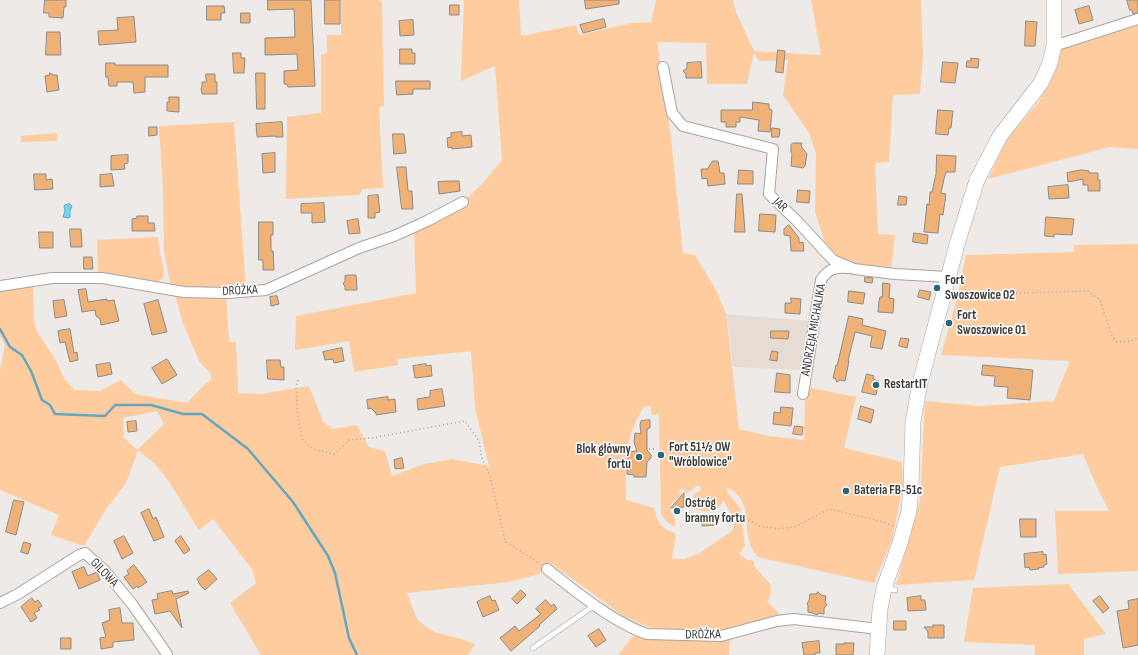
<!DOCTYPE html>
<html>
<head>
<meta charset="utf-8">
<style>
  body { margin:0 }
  canvas { display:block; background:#edeae7 }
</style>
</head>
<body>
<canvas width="1138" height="655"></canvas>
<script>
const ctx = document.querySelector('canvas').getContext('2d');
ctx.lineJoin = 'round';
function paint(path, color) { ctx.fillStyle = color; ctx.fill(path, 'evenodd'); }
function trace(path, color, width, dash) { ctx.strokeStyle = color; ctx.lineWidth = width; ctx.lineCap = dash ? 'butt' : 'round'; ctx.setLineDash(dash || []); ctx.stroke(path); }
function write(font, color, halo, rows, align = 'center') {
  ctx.font = font + ' "Sofia Sans Condensed",sans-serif'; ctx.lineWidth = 3; ctx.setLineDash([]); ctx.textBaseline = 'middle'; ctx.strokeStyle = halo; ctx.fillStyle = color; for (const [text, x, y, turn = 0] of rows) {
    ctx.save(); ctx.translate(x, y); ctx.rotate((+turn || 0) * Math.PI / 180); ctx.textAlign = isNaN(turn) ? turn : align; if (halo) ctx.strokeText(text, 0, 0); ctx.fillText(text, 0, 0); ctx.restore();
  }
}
paint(new Path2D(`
  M726 314 811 321 803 370 733 367Z`), '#e6dcd4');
paint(new Path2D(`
  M341 0H380L382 4 384 106 379 107 383 188 363 189 359 195 286 199 287 117 321 113V55L327 53V35H341Z
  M464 0H519L521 36 576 25 579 35 632 23 651 22 656 0H733L736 12 754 51 821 55 811 0H921L923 57 920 94 893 95 889 162 875 163 878 234 895 235 891 271 862 268 828 252 815 212 816 153 809 133 783 95 788 60 759 61 754 52 747 84H707L706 43 657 42 670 129 683 253 695 255 716 290 726 314 739 429 769 436 804 440 805 396 807 387 856 397 844 448 902 462 903 486 892 540 874 583 758 557C755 553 751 548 750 543 743 522 753 501 727 487V492L740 508 745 546 739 554 747 560 754 561V566L771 585 770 599 767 601 780 615 730 631 652 628 625 617 549 562 539 574 509 582 407 593 417 619 425 626 434 632 458 638 475 644 468 655H261L230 603 256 583 252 569 213 519 199 530 168 480 156 465 138 450 126 483 106 509 84 546 51 535 59 515 0 490V371L5 345 0 336V288L33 285 34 318 36 330 57 362 64 379 75 390 100 391 121 380 135 394 187 403 207 382 211 380V374L199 361 183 323 175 295H226L229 342H236L238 393 261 394 309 386 323 421 332 429 357 425 369 447 385 451 392 476 424 464 452 459 489 466 475 408 471 351 397 359 398 365 354 372 349 341 295 350 296 316 416 293 414 228 464 201 483 183 502 160 495 66 461 81ZM651 406 652 415 659 414 661 514 667 522 675 527V519L670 509 672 503 681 495 679 491 682 488 687 493 697 486H700L701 490 693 495V503L695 509 703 511H715L724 501 734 520 733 530 700 553 685 559H672L676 534C661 527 658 525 654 508L626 500C626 465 623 438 644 407ZM157 411 164 424 137 450 124 438 123 418Z
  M1138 22V149L1110 147 988 179 1007 139 1038 103 1051 80 1056 69 1061 47Z
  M234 122 246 289 176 287 170 283 164 251 163 189 159 126Z
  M57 133V141L21 142V136Z
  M158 237 160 254 164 270 163 278 155 284 98 274 97 240Z
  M1138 244V571L1058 574 1055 511H1109L1096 485 1083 454 1000 467 974 580 896 585 920 500 925 401 979 406 1054 401 1070 361 941 355 958 295 966 255 1074 252V245Z
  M1068 584 1106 634 1084 639V655H1035V645L964 642 973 588Z
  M633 636 720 639 730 637 729 655H618Z`), '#fecc9f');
const water = new Path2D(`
  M70 204 72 206 70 211V217L69 218 63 217 65 211 64 206 65 205Z`);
paint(water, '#72d4f7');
trace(water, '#62a6bf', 1);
trace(new Path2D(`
  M0 329 10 347 22 355 31 371 42 400 50 405 55 414 105 416 115 405H151L183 414H202L248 449 293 502 328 556 335 573 349 638 357 655`), '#62a6bf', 2.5);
const building = new Path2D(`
  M45 0H66V7H64L63 18 49 17V13H44Z
  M268 0H311L315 86 288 87 287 84H284V71L298 70 297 54 265 55V38L295 37 294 9 268 10Z
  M325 0H340V24H325Z
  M585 0H619V4L586 9Z
  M1127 0H1138V13L1133 14 1132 10H1130Z
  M450 5H459V15H450Z
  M207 6H224L225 13H221V20H207Z
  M1089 6 1093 20 1079 24 1075 10Z
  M241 13H250V23H241Z
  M134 17 136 42 99 45 98 31 118 30 117 18Z
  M604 19 606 27 583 33 580 25Z
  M413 20 414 35 400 36 399 21Z
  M1026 21 1037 22 1035 46H1025Z
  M47 32H60L61 55H46Z
  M400 49H412V53H415V64H400Z
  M778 50 785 51 783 73 776 72Z
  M233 53H241V58H245L244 73H234Z
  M971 58 979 59 978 68 966 67 967 61H971Z
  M701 62 702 78H686V74L683 71 687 68V63Z
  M943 62 958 63 955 83 941 82Z
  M106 63H115V65H168V77H145V92L134 93 133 82H117V86H109L108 77H106Z
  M50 73 53 75H57L59 90 47 92 45 76 49 75Z
  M256 73H265V109H257Z
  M206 74H215V82H217V94H202L201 88 202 87V82H206Z
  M396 81H430V89H413V94L397 95Z
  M169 97H179V112L167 111V102H169Z
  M753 102 769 104V109L772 110 770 132 758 131 759 120 740 117V122H736V127H726V122H721V110H752Z
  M938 110 953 111 951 128H949L948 135 936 134Z
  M282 122 283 137H276L275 136 257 137 256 124Z
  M149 127H157V135L149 136Z
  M772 128 780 129 779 137H772Z
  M462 132V136L471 135 472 147 452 149V147L448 148 447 138 451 137V133Z
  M393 134H404L406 153 394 154Z
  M793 143H802L801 146 807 154 805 166 803 168 791 166 792 154 791 152V145Z
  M275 153V172L263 173 262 154Z
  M128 155V163L124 164 125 169 111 170V156Z
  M937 155 956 156 955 172H946L944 179 941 193 946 194 943 215 940 214 938 233 924 232 927 204 929 205 930 192H932L936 174Z
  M713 161H718L720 173H724L725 184 708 186 707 178 702 179 701 169H707Z
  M397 167H406L408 191H412L413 209H402Z
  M739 170 753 171V184H738Z
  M1081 170 1089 171V173H1098V180H1100V191H1088V185H1083V179L1068 182 1067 173Z
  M34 174H46V180L52 179 53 189 35 190Z
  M112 174 114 186 100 187V175Z
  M451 181H459L460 191 439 194 438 182Z
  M1068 185 1069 198 1049 199 1048 187Z
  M798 190 810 191 809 203 797 202Z
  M737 194H742L745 232H735Z
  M378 195 380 212 375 213V218H368V196Z
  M899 196 907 197 906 205H898Z
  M324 203 325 222 312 223V213H301V204Z
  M760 214 776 215 775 232 759 231Z
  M137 216H148V223H154L155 231H132V219L137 218Z
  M1046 217 1074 219 1072 235 1054 234V237L1045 236Z
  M358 219 360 233 349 234 347 221Z
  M259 222H273V235H271V251H273L274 270H263V260H259Z
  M789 225 799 238V243L803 242 804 251H791L790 236 784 235V229Z
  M70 229H81L82 247H71Z
  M39 232H53V248H40Z
  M914 233 928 235 927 244 913 242Z
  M84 257H92L93 269H84Z
  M349 275H356L357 290H345V286L343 284 345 281V276Z
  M865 277 873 278 872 283 865 282Z
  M883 283 890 284 889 298 894 299 893 313 878 312 879 301 880 297H882Z
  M86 289 88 302 107 299V301L114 300 119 321 101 325 100 319 96 316 95 310 82 312 78 290Z
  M920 290 931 292 929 300 918 297Z
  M849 291 865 293 863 304 848 302Z
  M277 296 279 304 271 306 270 297Z
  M791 298 801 299 800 314 785 313V303H791Z
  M64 300 67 316 55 318 53 301Z
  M158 300 167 332 152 335 144 304Z
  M849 316 863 319 862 325 886 331 882 349 870 347 872 336 855 332 848 361H849L845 381 840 380 837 382 835 378H833L836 365H837Z
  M70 329 74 353 77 352 78 360 70 362 65 342 60 343 58 331Z
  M771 331H789L788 339 771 338Z
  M901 338 909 339 907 348 899 346Z
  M342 348 344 361 334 363 333 359 325 360 323 352Z
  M772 351 778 352 777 361 770 360Z
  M167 359 177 375 162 384 152 368Z
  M267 360H280L281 367H284V380L268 379Z
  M110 363 112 374 98 377 96 365Z
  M426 364V366L431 365 432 376 415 378 413 366Z
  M983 365 1033 370 1030 400 1007 398 1008 387 994 386 995 376 982 375Z
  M777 373 790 375V393L775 392Z
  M867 374 874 376 873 379 879 381 876 395 862 392Z
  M442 389 445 406 418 410 417 399 430 397V391Z
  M388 397V400L395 399 396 412 376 415V413L371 408 368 409 367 400Z
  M861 406 874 410 871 423 858 419Z
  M781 407 793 408 791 426 773 424 774 412 780 413Z
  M650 420V428L647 429V450L651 455V458L647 462 646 477H634V475L627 474 628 452 637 451 634 442 635 433 641 434 640 425 641 421Z
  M136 421 137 431 128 432 127 422Z
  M795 426 803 427 802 435 793 434Z
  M402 458 404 468 395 469 394 460Z
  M684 493V507L671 508Z
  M14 500 24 502 16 535 6 532Z
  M149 509 153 519 156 517 164 537 154 541 141 513Z
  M717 517V525L702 526V518Z
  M1020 519H1036V537H1021Z
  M124 536 133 553 122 559 114 541Z
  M181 536 190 550 184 554 175 541Z
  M24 542 31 544 28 554 21 552Z
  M1043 552V555L1046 554 1047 564 1044 565V567L1038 568 1039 569 1030 570 1029 567 1025 568 1024 554Z
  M134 565 147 582 138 588 137 586 133 589 124 577 129 574 127 571Z
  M84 567 88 576 97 572 100 580 79 589 72 572Z
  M209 570 217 579 205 590 201 586 197 579Z
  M521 590 526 595 517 604 512 599Z
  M172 591 173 594 188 591 189 593 176 599 182 628 170 611 155 614 152 600 158 599 157 594Z
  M818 592 821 595 826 596 825 602 827 605 824 608V614L819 613 817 615 813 613 808 612V606L807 603 809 601 810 594H816Z
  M490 596 492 601 495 600 499 610 483 617 477 602Z
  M921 596V600H925L926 610 908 611 907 598Z
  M1100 596 1109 608 1103 613 1093 601Z
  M32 598 35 602 38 600 42 606 38 608 40 610 34 613 37 618 31 622 21 607Z
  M1138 599V645L1123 648 1117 611 1129 609 1128 601Z
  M546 600 551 606 554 604 557 609 539 625 540 626 511 651 500 638 515 626 519 631 541 614 536 609Z
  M120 608 122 623H133L134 640 113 642V647L101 649 100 638 106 637 102 623 110 620 109 610Z
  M894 621H906V630H894Z
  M933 625H944V638H928V632L924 627H933Z
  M599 629 606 640 596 647 588 636Z
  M61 638H71V649H61Z
  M819 641 820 653H815V655H804L802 643Z
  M844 643H854L853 655H836V644H844Z`);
paint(building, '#efb176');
trace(building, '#8e8b88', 1);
const lane = new Path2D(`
  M885 588 895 590
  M533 648 595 605`);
const street = new Path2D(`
  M1054 46 1138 19
  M663 67 672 113 683 126 773 149 769 194 797 221 833 260 854 269 895 274 948 277
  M0 286 52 278H102L184 292 227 293 266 290 359 248 394 236 427 221 463 202
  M803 394 821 280C828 269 835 267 848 268
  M547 569C575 591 614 623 647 634L721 636 777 621 794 619 878 629
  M0 603 18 594 79 555 85 553 105 571 132 604 167 654`);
const secondary = new Path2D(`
  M877 655 880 609 884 588 900 543 909 511 911 487 913 422 920 383 958 241 977 180 1000 136 1041 83 1050 63 1054 46V0`);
trace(lane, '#a8a4a2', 6);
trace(street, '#a8a4a2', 12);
trace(secondary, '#a8a4a2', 16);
trace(new Path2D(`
  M956 294 968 292 1016 293 1088 291 1100 300 1112 336 1117 342 1131 341 1138 338
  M298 380 296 387 298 417 302 439 313 449 334 454 349 440 372 438 465 421 479 441 482 459 490 476 505 541 540 564
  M883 381 907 387
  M649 449H657
  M745 518 759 526 780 529 797 526 829 509 884 522 893 526`), '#a7a5a3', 1.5, [1, 3]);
trace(lane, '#fff', 5);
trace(street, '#fff', 10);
trace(secondary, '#fff', 15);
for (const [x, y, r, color] of [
  [937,288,4,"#27667b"],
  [949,323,4,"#27667b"],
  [876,385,4,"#27667b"],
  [661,455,4,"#27667b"],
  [639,457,4,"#27667b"],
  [846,491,4,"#27667b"],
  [677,511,4,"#27667b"]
]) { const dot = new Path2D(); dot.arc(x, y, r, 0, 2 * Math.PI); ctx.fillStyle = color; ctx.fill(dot); trace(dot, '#fff', 1.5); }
write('13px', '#3d3c3b', '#fff', [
  ["JAR",780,205,44],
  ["DRÓŻKA",240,291,-3],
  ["ANDRZEJA MICHALIKA",814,330,-80],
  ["GILOWA",104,573,46],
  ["DRÓŻKA",703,635,-1]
]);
write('bold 13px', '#3d3c3b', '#fff', [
  ["Fort",945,281],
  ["Swoszowice 02",945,296],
  ["Fort",957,316],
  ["Swoszowice 01",957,331],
  ["RestartIT",884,385],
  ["Fort 51½ OW",669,448],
  ["\"Wróblowice\"",669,463],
  ["Blok główny",631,450,"right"],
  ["fortu",631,465,"right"],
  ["Bateria FB-51c",854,491],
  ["Ostróg",685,504],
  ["bramny fortu",685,519]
], 'left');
</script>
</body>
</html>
